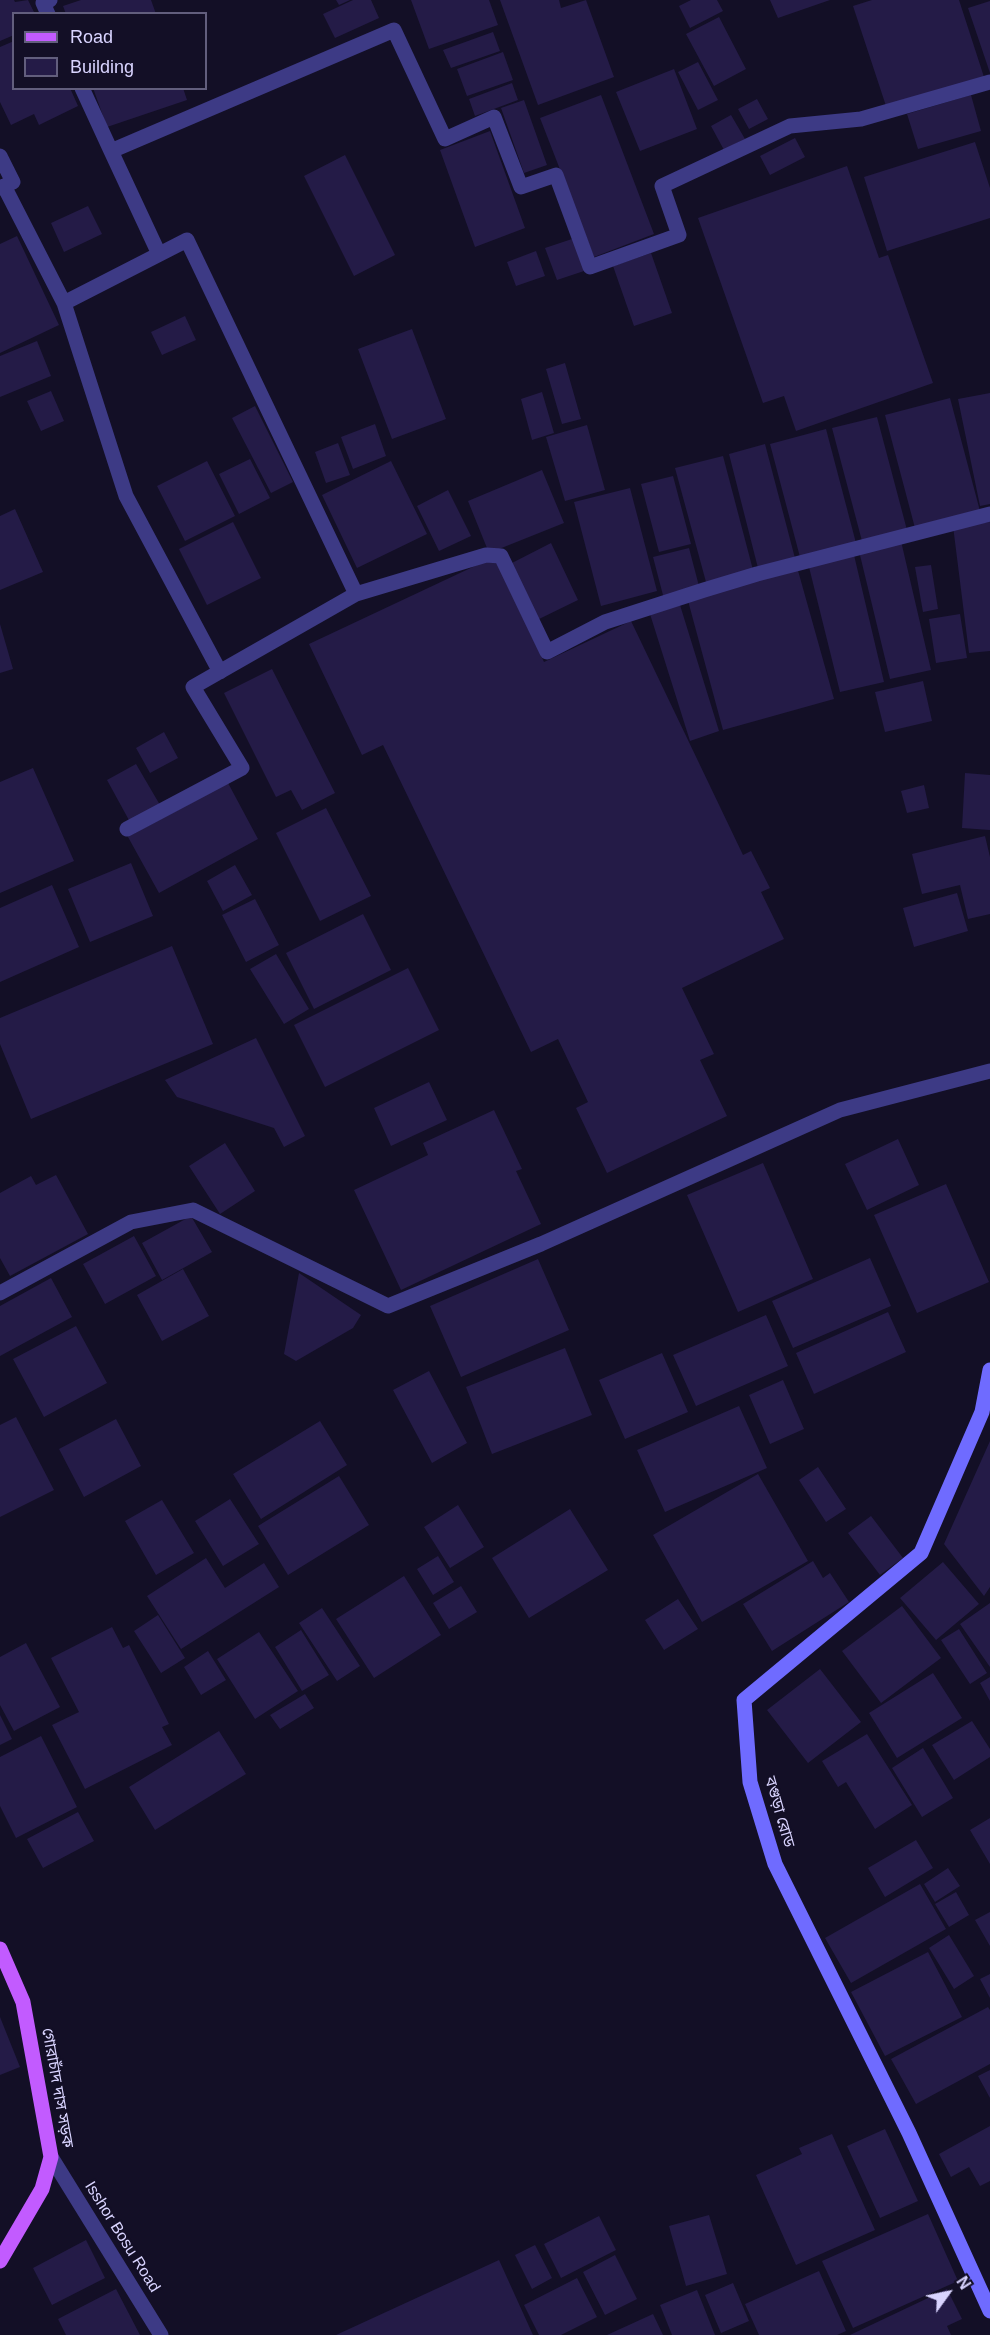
<!DOCTYPE html>
<html>
<head>
<meta charset="utf-8">
<style>
  body { margin:0 }
  #map { position:relative; width:990px; height:2335px; overflow:hidden; background:#130f26; font-family:Helvetica,sans-serif }
  canvas { display:block }
  .legend { position:absolute; left:12px; top:12px; width:195px; height:78px; box-sizing:border-box; background:#130f26; border:2px solid #625e7d; margin:0; padding:8px 10px; list-style:none; font-size:18px; color:#d9d4ff }
  .legend li { display:flex; align-items:center; gap:12px; height:30px }
  .legend b { width:30px; border:2px solid #625e7d }
  .north { position:absolute; left:918px; top:2263px; width:60px; height:60px; -webkit-text-stroke:4px #130f26; paint-order:stroke; rotate:57deg; font-size:16px; font-weight:700; line-height:24px; text-align:center; color:#d9d4ff }
  .north::after { content:''; display:block; margin:auto; width:21px; height:27px; background:#d9d4ff; clip-path:polygon(50% 0,100% 100%,50% 72%,0 100%) }
</style>
</head>
<body>
<div id="map">
<canvas width="990" height="2335"></canvas>
<ul class="legend">
<li><b style="height:8px;background:#c25bff"></b>Road</li>
<li><b style="height:16px;background:#241b47"></b>Building</li>
</ul>
<div class="north">N</div>
</div>
<script>
const ctx = document.querySelector('canvas').getContext('2d');
ctx.lineJoin = 'round';
function paint(path, color) { ctx.fillStyle = color; ctx.fill(path, 'evenodd'); }
function trace(path, color, width, dash) { ctx.strokeStyle = color; ctx.lineWidth = width; ctx.lineCap = dash ? 'butt' : 'round'; ctx.setLineDash(dash || []); ctx.stroke(path); }
function write(font, color, halo, rows, align = 'center') {
  ctx.font = font + ' Helvetica,"Noto Sans Bengali",sans-serif'; ctx.lineWidth = 4.5; ctx.setLineDash([]); ctx.textBaseline = 'middle'; ctx.strokeStyle = halo; ctx.fillStyle = color; for (const [text, x, y, turn = 0] of rows) {
    ctx.save(); ctx.translate(x, y); ctx.rotate((+turn || 0) * Math.PI / 180); ctx.textAlign = isNaN(turn) ? turn : align; if (halo) ctx.strokeText(text, 0, 0); ctx.fillText(text, 0, 0); ctx.restore();
  }
}
paint(new Path2D(`
  M0 0H14L15 2 28 0 35 14H14V35L0 41Z
  M81 0H151L156 14H66L63 6Z
  M336 0H350L339 5Z
  M353 0H371L379 18 335 38 323 14Z
  M411 0H489L498 25 429 49Z
  M500 0H559L561 8 586 0 614 77 538 105Z
  M691 0H717L723 11 690 28 679 6Z
  M770 0H830L778 18Z
  M872 0H959L984 77 887 109 853 6Z
  M990 1V73L968 8Z
  M719 17 746 69 714 86 686 34Z
  M493 32 500 51 451 68 443 50Z
  M14 41V88H70L78 106 39 125 34 114 11 125 0 102V47Z
  M503 52 513 80 467 96 457 69Z
  M698 62 718 100 698 110 678 72Z
  M674 69 697 129 640 151 616 92Z
  M512 83 518 100 475 116 469 99Z
  M93 88H183L187 100 107 127Z
  M601 95 654 234 594 257 540 118Z
  M971 95 981 131 918 149 907 114Z
  M757 99 768 119 749 129 738 109Z
  M524 100 547 165 524 173 501 108Z
  M731 115 745 139 724 150 711 126Z
  M490 131 525 228 475 247 440 150Z
  M795 138 805 157 770 175 760 156Z
  M975 142 990 188V218L887 251 864 177Z
  M345 155 395 255 354 276 304 176Z
  M847 166 879 258 888 255 933 383 796 431 784 396 763 403 698 218Z
  M88 206 102 234 64 252 51 223Z
  M17 236 59 325 0 353V244Z
  M575 238 587 270 557 280 545 248Z
  M536 251 545 276 516 286 507 262Z
  M651 253 672 313 634 326 613 266Z
  M185 316 196 340 162 355 151 332Z
  M412 329 446 419 392 439 358 349Z
  M37 341 51 376 0 397V356Z
  M565 363 581 419 562 424 546 369Z
  M51 391 64 421 41 431 27 401Z
  M542 392 554 433 532 440 521 399Z
  M990 393V504L980 506 958 399Z
  M950 398 980 511 915 528 885 415Z
  M255 406 293 482 271 493 232 418Z
  M877 417 907 530 862 541 832 428Z
  M375 424 386 456 353 469 341 437Z
  M587 425 605 490 565 501 546 437Z
  M826 429 856 543 800 557 770 444Z
  M338 443 350 475 326 483 315 452Z
  M765 444 796 562 759 572 729 454Z
  M723 456 753 570 706 582 675 468Z
  M250 459 270 498 239 514 219 474Z
  M207 461 235 516 185 541 157 486Z
  M391 461 427 534 357 568 322 495Z
  M542 470 564 523 489 553 468 501Z
  M673 476 691 544 659 552 641 484Z
  M630 488 657 591 601 606 574 502Z
  M448 490 471 536 439 551 417 506Z
  M15 509 43 572 0 590V516Z
  M233 522 261 578 207 605 179 549Z
  M990 522V651L969 653 953 526Z
  M901 541 931 670 890 679 859 551Z
  M551 543 578 600 537 620 510 564Z
  M689 548 700 590 664 599 653 557Z
  M854 555 884 682 840 692 809 567Z
  M494 557 544 662 631 621 743 855 751 851 770 888 761 892 784 939 682 988 714 1054 700 1060 727 1116 607 1173 576 1108 588 1102 558 1039 531 1052 383 745 362 755 309 644Z
  M931 565 938 609 923 612 915 567Z
  M797 567 834 699 723 730 687 597Z
  M680 605 719 731 690 741 650 614Z
  M960 614 967 658 936 663 929 619Z
  M0 624 13 669 0 673Z
  M272 669 335 793 302 810 291 790 276 797 224 693Z
  M923 681 932 721 885 732 875 692Z
  M164 732 178 758 150 773 136 748Z
  M136 764 160 805 130 822 107 780Z
  M33 768 74 861 0 893V782Z
  M965 773 990 775V830L962 828Z
  M228 783 258 839 159 893 128 837Z
  M924 785 929 808 907 813 901 791Z
  M326 808 371 896 320 921 276 833Z
  M985 836 990 857V914L968 919 960 885 922 894 912 854Z
  M131 863 153 916 90 942 68 889Z
  M235 865 252 895 223 911 207 881Z
  M52 885 79 947 0 982V908Z
  M957 893 968 931 914 947 903 908Z
  M255 899 279 945 246 962 222 915Z
  M363 914 391 970 314 1009 286 953Z
  M172 946 213 1044 31 1119 0 1044V1018Z
  M276 954 309 1009 284 1024 250 969Z
  M408 968 439 1030 325 1087 294 1025Z
  M256 1038 305 1136 284 1147 274 1128 177 1097 165 1080Z
  M429 1082 447 1120 391 1146 374 1108Z
  M494 1110 522 1169 516 1171 541 1224 401 1290 354 1190 428 1155 423 1143Z
  M898 1139 919 1185 867 1210 845 1164Z
  M225 1143 255 1191 220 1214 189 1166Z
  M763 1163 813 1279 738 1312 687 1195Z
  M56 1175 88 1234 10 1276 0 1258V1193L31 1176 36 1185Z
  M946 1184 989 1282 917 1313 874 1215Z
  M191 1216 212 1252 162 1280 142 1243Z
  M134 1236 156 1276 105 1304 83 1264Z
  M870 1258 891 1306 793 1348 772 1301Z
  M538 1259 569 1330 461 1377 430 1306Z
  M183 1269 209 1316 162 1341 137 1295Z
  M299 1273 361 1315 353 1328 296 1361 284 1354Z
  M51 1278 72 1317 0 1356V1306Z
  M888 1312 906 1352 814 1394 796 1353Z
  M766 1315 788 1366 696 1406 673 1355Z
  M76 1326 107 1383 44 1417 13 1359Z
  M565 1348 592 1415 492 1454 466 1387Z
  M662 1353 688 1412 625 1439 599 1380Z
  M429 1371 467 1443 432 1463 393 1390Z
  M783 1380 804 1429 770 1444 749 1395Z
  M739 1406 767 1468 665 1512 637 1450Z
  M16 1417 54 1490 0 1517V1425Z
  M116 1419 141 1466 84 1497 59 1449Z
  M320 1421 347 1465 261 1519 233 1474Z
  M990 1441V1587L984 1596 944 1544Z
  M818 1467 846 1509 826 1522 799 1480Z
  M758 1474 808 1561 702 1622 653 1535Z
  M339 1476 369 1525 288 1575 258 1526Z
  M230 1499 259 1544 223 1566 195 1521Z
  M162 1500 194 1553 156 1575 125 1521Z
  M458 1505 484 1547 450 1568 424 1527Z
  M570 1509 608 1570 529 1618 492 1558Z
  M871 1516 903 1558 880 1575 848 1533Z
  M438 1556 454 1582 433 1595 417 1569Z
  M206 1558 225 1588 264 1563 279 1587 181 1649 147 1596Z
  M813 1561 823 1578 830 1573 849 1602 772 1651 743 1604Z
  M943 1562 979 1604 936 1640 900 1598Z
  M404 1576 441 1635 374 1678 336 1619Z
  M461 1586 477 1612 449 1629 433 1603Z
  M678 1599 698 1629 664 1650 645 1620Z
  M990 1603V1667L960 1624Z
  M902 1606 941 1658 881 1703 842 1651Z
  M322 1608 360 1666 337 1681 299 1623Z
  M158 1615 185 1658 161 1673 134 1631Z
  M112 1627 123 1648 129 1645 169 1724 162 1727 172 1745 85 1789 52 1725 79 1712 51 1658Z
  M959 1629 987 1673 970 1684 941 1640Z
  M301 1630 329 1675 302 1691 275 1647Z
  M259 1632 298 1691 255 1719 217 1659Z
  M26 1643 60 1707 14 1731 0 1705V1657Z
  M208 1651 226 1680 201 1695 184 1667Z
  M820 1669 861 1722 808 1763 767 1710Z
  M933 1673 962 1718 897 1758 869 1713Z
  M990 1677V1701L980 1683Z
  M305 1694 314 1708 280 1729 270 1715Z
  M0 1715 12 1739 0 1745Z
  M972 1721 990 1749V1757L954 1780 932 1745Z
  M219 1731 246 1774 155 1830 129 1787Z
  M867 1734 912 1805 875 1829 846 1782 838 1787 822 1761Z
  M41 1736 77 1807 16 1838 0 1806V1757Z
  M923 1748 953 1798 922 1817 892 1768Z
  M78 1812 94 1841 43 1868 27 1839Z
  M990 1818V1864L970 1830Z
  M916 1840 933 1868 885 1897 868 1868Z
  M948 1868 960 1886 935 1902 924 1884Z
  M920 1884 946 1929 851 1983 825 1938Z
  M956 1892 969 1915 949 1927 935 1904Z
  M990 1912V1946L975 1920Z
  M949 1935 974 1976 954 1989 929 1948Z
  M928 1952 962 2017 885 2056 851 1992Z
  M990 1974V1998L980 1979Z
  M988 2007 990 2010V2064L916 2104 891 2059Z
  M0 2017 20 2067 0 2075Z
  M990 2070V2098L978 2076Z
  M990 2126V2181L980 2186 969 2167 951 2177 939 2154Z
  M885 2129 918 2201 880 2218 847 2146Z
  M832 2134 875 2230 796 2265 756 2175 802 2154 799 2148Z
  M928 2214 958 2281 853 2328 822 2261Z
  M709 2215 727 2274 686 2286 669 2226Z
  M599 2216 616 2250 561 2278 544 2244Z
  M86 2240 105 2278 52 2305 33 2268Z
  M535 2245 552 2278 532 2289 515 2255Z
  M615 2255 637 2299 605 2315 583 2272Z
  M499 2260 533 2335H336Z
  M819 2271 846 2331 837 2335H759L745 2304Z
  M577 2278 597 2317 561 2335H539L524 2305Z
  M733 2283 749 2321 721 2333 705 2295Z
  M116 2289 140 2335H66L58 2319Z
  M947 2289 962 2319 947 2326 951 2335H850Z
  M697 2290 715 2335H672L660 2305Z
  M653 2314 663 2335H607Z`), '#241b47');
trace(new Path2D(`
  M48 14 43 3 50 0
  M82 88 111 151
  M0 156 13 182 0 188
  M4 186 64 303 187 240 356 594 193 687 242 768 127 829
  M159 254 111 151 394 30 445 139 494 117 521 187 556 175 590 267 679 235 662 186 790 126 861 119 990 82
  M64 303 126 496 220 672
  M356 594 486 555 501 556 547 652 605 622 704 590 757 574 990 514
  M0 1293 131 1222 193 1210 388 1306 541 1244 840 1110 990 1071
  M51 2157 161 2335`), '#3d3a85', 15);
trace(new Path2D(`
  M990 1370 982 1412 921 1553 744 1700 750 1782 775 1864 909 2133 990 2311`), '#6f6bff', 15);
trace(new Path2D(`
  M0 1949 23 2002 51 2157 42 2189 0 2261`), '#c25bff', 15);
write('16px', '#d9d4ff', '#130f26', [
  ["বগুড়া রোড",779,1812,74],
  ["গোরাচাঁদ দাস সড়ক",57,2088,80],
  ["Isshor Bosu Road",122,2237,58]
]);
</script>
</body>
</html>
